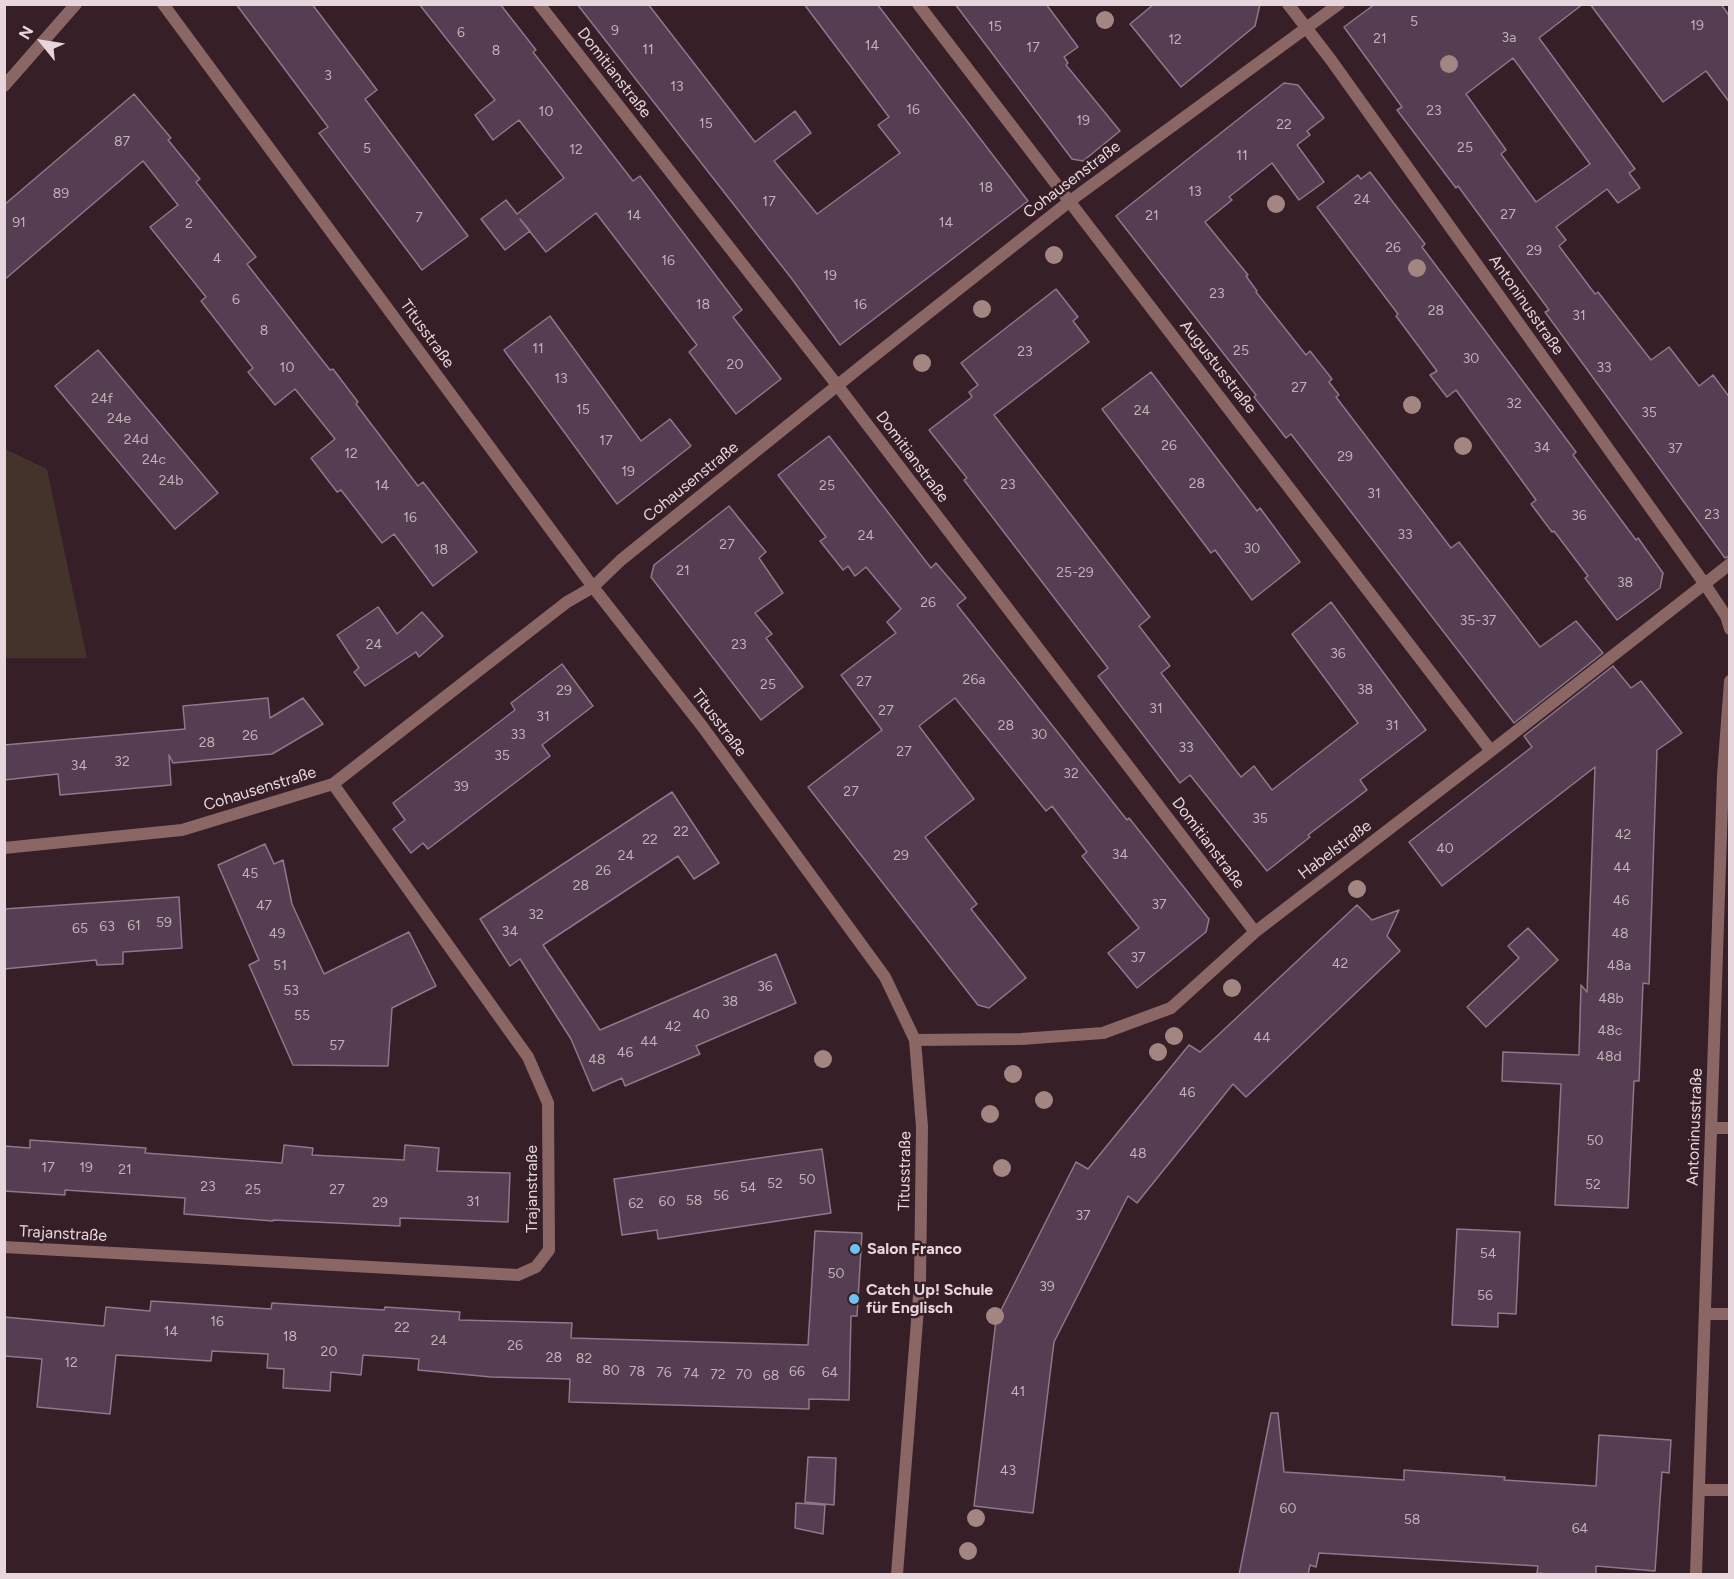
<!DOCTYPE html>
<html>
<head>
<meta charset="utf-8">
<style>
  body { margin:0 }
  #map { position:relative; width:1734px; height:1579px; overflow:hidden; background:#361f27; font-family:Figtree,sans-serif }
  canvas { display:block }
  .frame { position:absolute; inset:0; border:6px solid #e7d6db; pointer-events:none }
  .north { position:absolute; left:12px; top:12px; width:60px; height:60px; -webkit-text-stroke:4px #361f27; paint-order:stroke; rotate:300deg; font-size:16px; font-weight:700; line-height:24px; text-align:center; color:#e7d6db }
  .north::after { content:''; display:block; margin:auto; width:21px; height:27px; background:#e7d6db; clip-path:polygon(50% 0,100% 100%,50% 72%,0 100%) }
</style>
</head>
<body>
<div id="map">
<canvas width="1734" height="1579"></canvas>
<div class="frame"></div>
<div class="north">N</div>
</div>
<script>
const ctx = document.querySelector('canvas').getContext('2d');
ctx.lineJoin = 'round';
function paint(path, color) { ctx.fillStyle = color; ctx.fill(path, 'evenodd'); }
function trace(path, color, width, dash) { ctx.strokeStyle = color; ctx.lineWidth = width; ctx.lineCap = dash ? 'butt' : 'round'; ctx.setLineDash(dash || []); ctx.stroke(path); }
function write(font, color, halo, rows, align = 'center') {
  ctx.font = font + ' Figtree,sans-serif'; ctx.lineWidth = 5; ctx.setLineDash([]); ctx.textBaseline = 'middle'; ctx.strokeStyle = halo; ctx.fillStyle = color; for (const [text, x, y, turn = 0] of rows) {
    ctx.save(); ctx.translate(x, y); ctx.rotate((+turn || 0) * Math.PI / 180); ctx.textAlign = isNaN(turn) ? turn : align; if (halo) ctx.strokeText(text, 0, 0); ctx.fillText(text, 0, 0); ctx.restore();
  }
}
paint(new Path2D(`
  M5 449 47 469 87 658H5Z`), '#43332b');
const building = new Path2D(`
  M236 4H312L377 90 365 99 468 236 422 270 319 133 328 127Z
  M419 4H500L536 50 533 52 633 181 640 176 742 310 733 317 781 379 736 414 689 352 697 345 596 213 546 252 520 219 530 231 505 250 481 219 506 200 517 214 564 178 519 120 493 140 475 115 495 100Z
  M577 4H648L755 142 795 111 811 133 774 161 817 214 900 153 878 125 889 117 804 4H877L1028 201 840 345 792 279Z
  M955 4H1046L1078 47 1064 57 1068 63 1066 65 1120 131 1083 161 1072 159Z
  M1154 4H1260L1255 26 1181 87 1130 24Z
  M1375 4H1583L1539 38 1635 169 1629 173 1640 188 1618 203 1607 189 1556 227 1566 240 1559 246 1595 294 1598 292 1651 360 1669 347 1699 386 1713 375 1730 398V556L1725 558 1545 312 1549 310 1458 186 1456 188 1397 110 1402 107 1344 27ZM1513 58 1590 164 1536 202 1501 154 1506 150 1466 94Z
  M1590 4H1721L1730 17V103L1706 71 1663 102Z
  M1284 83 1298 85 1324 118 1307 131 1310 135 1297 145 1324 182 1299 200 1272 163 1229 197 1232 200 1205 222 1248 275 1246 276 1257 291 1256 292 1306 355 1310 351 1332 379 1329 382 1339 395 1336 397 1451 548 1459 542 1540 647 1576 621 1603 653 1514 723 1291 434 1286 438 1254 397 1256 395 1116 216Z
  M134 94 171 138 168 140 200 179 196 182 256 257 247 264 330 370 333 369 358 402 356 404 418 486 423 482 477 552 433 586 394 534 382 543 341 490 337 492 311 458 335 439 295 389 275 405 248 372 253 368 201 301 206 297 150 227 178 205 143 161 4 280V205Z
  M1370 172 1425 244 1422 247 1576 452 1573 455 1636 540 1638 538 1663 573 1660 588 1617 620 1585 578 1588 576 1554 531 1552 532 1531 504 1536 500 1456 390 1447 397 1430 375 1437 371 1396 316 1398 314 1317 207 1358 175 1361 179Z
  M1056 289 1078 317 1073 321 1089 342 994 415 1150 617 1139 626 1170 666 1161 673 1241 777 1254 766 1272 790 1358 723 1292 634 1331 602 1426 730 1360 780 1367 790 1308 835 1310 837 1267 871 1190 775 1180 783 1098 676 1108 668 964 480 967 478 929 430 972 397 969 392 978 385 961 363Z
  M550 316 641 441 670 419 691 446 617 504 504 350Z
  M98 350 218 493 175 529 55 386Z
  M1151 372 1257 511 1260 508 1300 562 1252 600 1215 550 1211 553 1102 409Z
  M829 436 931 568 936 563 966 598 957 605 1127 820 1129 818 1209 919 1206 932 1137 988 1108 953 1139 928 1082 856 1087 852 1052 806 1046 811 955 698 919 726 974 799 925 837 977 904 971 909 1026 978 989 1008 978 1005 808 787 882 730 841 675 896 633 887 622 901 609 866 567 855 576 848 566 843 570 820 541 826 537 778 475Z
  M729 506 766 552 759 558 783 593 755 613 772 634 766 638 803 687 761 720 651 577 654 565Z
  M378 607 397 634 422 612 443 636 419 657 416 652 365 686 354 672 359 668 337 635Z
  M562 664 593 706 542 745 550 756 428 849 423 843 411 853 393 829 405 820 393 803 515 710 511 703Z
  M1613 666 1631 688 1641 681 1682 733 1657 750 1649 984 1643 983 1639 1081H1634L1628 1208 1555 1205 1561 1084 1502 1081 1503 1052 1579 1055 1581 985 1587 992 1595 767 1442 886 1409 842 1532 747 1524 736Z
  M268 698 270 718 303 698 323 724 272 754 173 763 169 755 171 785 60 795 58 774 4 780V745L185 729 183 706Z
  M672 792 719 863 694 879 678 856 543 945 600 1030 776 954 796 1003 696 1046 700 1054 625 1086 622 1078 593 1091 571 1039 520 959 510 966 480 919Z
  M265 844 274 864 283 860 292 904 324 974 409 932 436 986 392 1008 388 1066 293 1065 249 965 259 960 218 865Z
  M179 897 182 948 123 952V964L97 965 96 960 4 969V909Z
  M1357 905 1372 920 1399 910 1387 936 1400 951 1246 1097 1233 1084 1137 1203 1128 1196 1054 1342 1033 1513 974 1506 996 1320 1076 1162 1088 1169 1189 1045 1200 1052Z
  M1528 928 1558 960 1486 1027 1467 1007 1519 958 1508 946Z
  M30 1140 146 1148 145 1153 282 1163 284 1145 313 1148 312 1155 404 1160 405 1145 439 1148 437 1171 510 1173 508 1222 400 1218V1226L273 1220V1221L184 1214 185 1198 65 1190V1195L4 1191V1146L30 1148Z
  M822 1149 831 1213 658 1239 657 1230 622 1235 614 1179Z
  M1457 1229 1520 1232 1516 1314 1498 1313V1327L1452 1325Z
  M815 1231 862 1233 857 1316H851L849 1400 809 1399V1409L569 1402 570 1379 491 1377 418 1370 419 1359 363 1355 361 1375 331 1372 330 1391 283 1388 284 1369 267 1368 268 1354 212 1351 211 1361 116 1355 110 1414 37 1407 42 1359 4 1356V1317L104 1326 106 1307 150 1311 151 1301 271 1309 272 1303 384 1310 385 1307 460 1312 459 1320 572 1323 571 1338 808 1345Z
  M1271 1413H1278L1284 1472 1404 1480V1470L1505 1477 1504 1480 1596 1486 1599 1435 1671 1440 1669 1473 1662 1472 1655 1571 1596 1566V1575H1561L1537 1573 1538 1566 1319 1553 1316 1567 1310 1565 1308 1575H1239Z
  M808 1457 836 1458 834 1505 805 1502Z
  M796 1503 825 1505 823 1534 795 1528Z`);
paint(building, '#553e51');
trace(building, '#8f788b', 1.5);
trace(new Path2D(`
  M1711 1128H1730
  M1705 1314H1730
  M1699 1490H1730`), '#8a6665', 12);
trace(new Path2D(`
  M163 4 593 587 702 726 885 977 915 1040 922 1127 920 1283 897 1574
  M539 4 837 385 1255 932
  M918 4 1491 751
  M1288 4 1331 60 1704 583 1726 616 1730 629
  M4 86 76 4
  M4 848 182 830 333 784 567 602 593 587 621 560 864 364 1070 201 1339 4
  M915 1040 1021 1039 1103 1033 1171 1008 1255 932 1491 751 1730 564
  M4 1247 518 1275 536 1267 549 1250 548 1103 528 1057 333 784
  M1696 1574 1723 776 1730 681`), '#8a6665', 12);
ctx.fillStyle = '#a38681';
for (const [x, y] of [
  [1105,20],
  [1449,64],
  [1276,204],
  [1054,255],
  [1417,268],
  [982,309],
  [922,363],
  [1412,405],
  [1463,446],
  [1357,889],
  [1232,988],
  [1174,1036],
  [1158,1052],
  [823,1059],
  [1013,1074],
  [1044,1100],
  [990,1114],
  [1002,1168],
  [995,1316],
  [976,1518],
  [968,1551]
]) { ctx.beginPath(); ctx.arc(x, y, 9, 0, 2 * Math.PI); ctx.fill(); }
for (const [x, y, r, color] of [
  [855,1249,6,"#6dc2f3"],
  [854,1299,6,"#6dc2f3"]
]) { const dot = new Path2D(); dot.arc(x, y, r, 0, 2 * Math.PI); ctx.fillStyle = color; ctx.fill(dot); trace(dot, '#361f27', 2); }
write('14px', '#c2b0b8', null, [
  ["5",1414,22],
  ["19",1697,26],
  ["15",995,27],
  ["9",615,31],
  ["6",461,33],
  ["3a",1509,38],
  ["21",1380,39],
  ["12",1175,40],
  ["14",872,46],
  ["17",1033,48],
  ["11",648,50],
  ["8",496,51],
  ["3",328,76],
  ["13",677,87],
  ["16",913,110],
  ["23",1434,111],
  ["10",546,112],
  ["19",1083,121],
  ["15",706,124],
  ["22",1284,125],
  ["87",122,142],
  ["25",1465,148],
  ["5",367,149],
  ["12",576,150],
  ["11",1242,156],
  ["18",986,188],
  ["13",1195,192],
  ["89",61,194],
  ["24",1362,200],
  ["17",769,202],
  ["27",1508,215],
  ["14",634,216],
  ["21",1152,216],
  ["7",419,218],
  ["91",19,223],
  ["14",946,223],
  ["2",189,224],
  ["26",1393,248],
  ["29",1534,251],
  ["4",217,259],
  ["16",668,261],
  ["19",830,276],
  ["23",1217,294],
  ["6",236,300],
  ["18",703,305],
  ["16",860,305],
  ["28",1436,311],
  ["31",1579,316],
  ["8",264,331],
  ["11",538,349],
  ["25",1241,351],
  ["23",1025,352],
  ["30",1471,359],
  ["20",735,365],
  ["10",287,368],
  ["33",1604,368],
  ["13",561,379],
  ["27",1299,388],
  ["24f",102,399],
  ["32",1514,404],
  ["15",583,410],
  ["24",1142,411],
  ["35",1649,413],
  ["24e",119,419],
  ["24d",136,440],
  ["17",606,441],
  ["26",1169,446],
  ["34",1542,448],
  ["37",1675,449],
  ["12",351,454],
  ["29",1345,457],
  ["24c",154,460],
  ["19",628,472],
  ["24b",171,481],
  ["28",1197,484],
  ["23",1008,485],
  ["14",382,486],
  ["25",827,486],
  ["31",1374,494],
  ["23",1712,515],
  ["36",1579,516],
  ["16",410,518],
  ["33",1405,535],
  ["24",866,536],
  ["27",727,545],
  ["30",1252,549],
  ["18",441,550],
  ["21",683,571],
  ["25-29",1075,573],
  ["38",1625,583],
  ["26",928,603],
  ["35-37",1478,621],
  ["24",374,645],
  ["23",739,645],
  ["36",1338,654],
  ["26a",974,680],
  ["27",864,682],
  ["25",768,685],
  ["38",1365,690],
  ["29",564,691],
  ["31",1156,709],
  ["27",886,711],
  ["31",543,717],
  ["28",1006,726],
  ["31",1392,726],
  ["33",518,735],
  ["30",1039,735],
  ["26",250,736],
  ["28",207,743],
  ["33",1186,748],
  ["27",904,752],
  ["35",502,756],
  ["32",122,762],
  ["34",79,766],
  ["32",1071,774],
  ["39",461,787],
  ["27",851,792],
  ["35",1260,819],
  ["22",681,832],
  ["42",1623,835],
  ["22",650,840],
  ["40",1445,849],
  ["34",1120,855],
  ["24",626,856],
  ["29",901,856],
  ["44",1622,868],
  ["26",603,871],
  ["45",250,874],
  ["28",581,886],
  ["46",1621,901],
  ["37",1159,905],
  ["47",264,906],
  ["32",536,915],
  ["59",164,923],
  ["61",134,926],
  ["63",107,927],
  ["65",80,929],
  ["34",510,932],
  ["49",277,934],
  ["48",1620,934],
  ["37",1138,958],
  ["42",1340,964],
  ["51",280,966],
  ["48a",1619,966],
  ["36",765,987],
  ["53",291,991],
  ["48b",1611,999],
  ["38",730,1002],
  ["40",701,1015],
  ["55",302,1016],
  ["42",673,1027],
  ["48c",1610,1031],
  ["44",1262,1038],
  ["44",649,1042],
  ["57",337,1046],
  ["46",625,1053],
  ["48d",1609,1057],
  ["48",597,1060],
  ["46",1187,1093],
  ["50",1595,1141],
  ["48",1138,1154],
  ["17",48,1168],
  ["19",86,1168],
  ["21",125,1170],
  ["50",807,1180],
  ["52",775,1184],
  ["52",1593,1185],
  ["23",208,1187],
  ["54",748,1188],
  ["25",253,1190],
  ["27",337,1190],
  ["56",721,1196],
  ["58",694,1201],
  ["31",473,1202],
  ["60",667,1202],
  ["29",380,1203],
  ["62",636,1204],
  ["37",1083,1216],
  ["54",1488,1254],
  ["50",836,1274],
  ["39",1047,1287],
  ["56",1485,1296],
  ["16",217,1322],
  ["22",402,1328],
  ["14",171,1332],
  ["18",290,1337],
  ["24",439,1341],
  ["26",515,1346],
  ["20",329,1352],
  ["28",554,1358],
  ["82",584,1359],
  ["12",71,1363],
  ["80",611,1371],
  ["78",637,1372],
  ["66",797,1372],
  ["76",664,1373],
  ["64",830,1373],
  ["74",691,1374],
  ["72",718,1375],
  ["70",744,1375],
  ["68",771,1376],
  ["41",1018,1392],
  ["43",1008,1471],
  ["60",1288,1509],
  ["58",1412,1520],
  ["64",1580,1529]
]);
write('16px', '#e7d6db', '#361f27', [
  ["Domitianstraße",614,73,52],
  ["Cohausenstraße",1072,180,-37],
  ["Antoninusstraße",1526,305,55],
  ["Titusstraße",427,334,54],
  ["Augustusstraße",1218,367,52],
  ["Domitianstraße",912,457,53],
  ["Cohausenstraße",691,482,-39],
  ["Titusstraße",719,723,53],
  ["Cohausenstraße",260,789,-17],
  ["Domitianstraße",1208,843,53],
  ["Habelstraße",1335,850,-37],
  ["Antoninusstraße",1695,1127,-88],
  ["Titusstraße",905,1171,-89],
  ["Trajanstraße",532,1189,-90],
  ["Trajanstraße",63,1234,3]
]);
write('bold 16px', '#e7d6db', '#361f27', [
  ["Salon Franco",867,1249],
  ["Catch Up! Schule",866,1290],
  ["für Englisch",866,1308]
], 'left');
</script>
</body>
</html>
